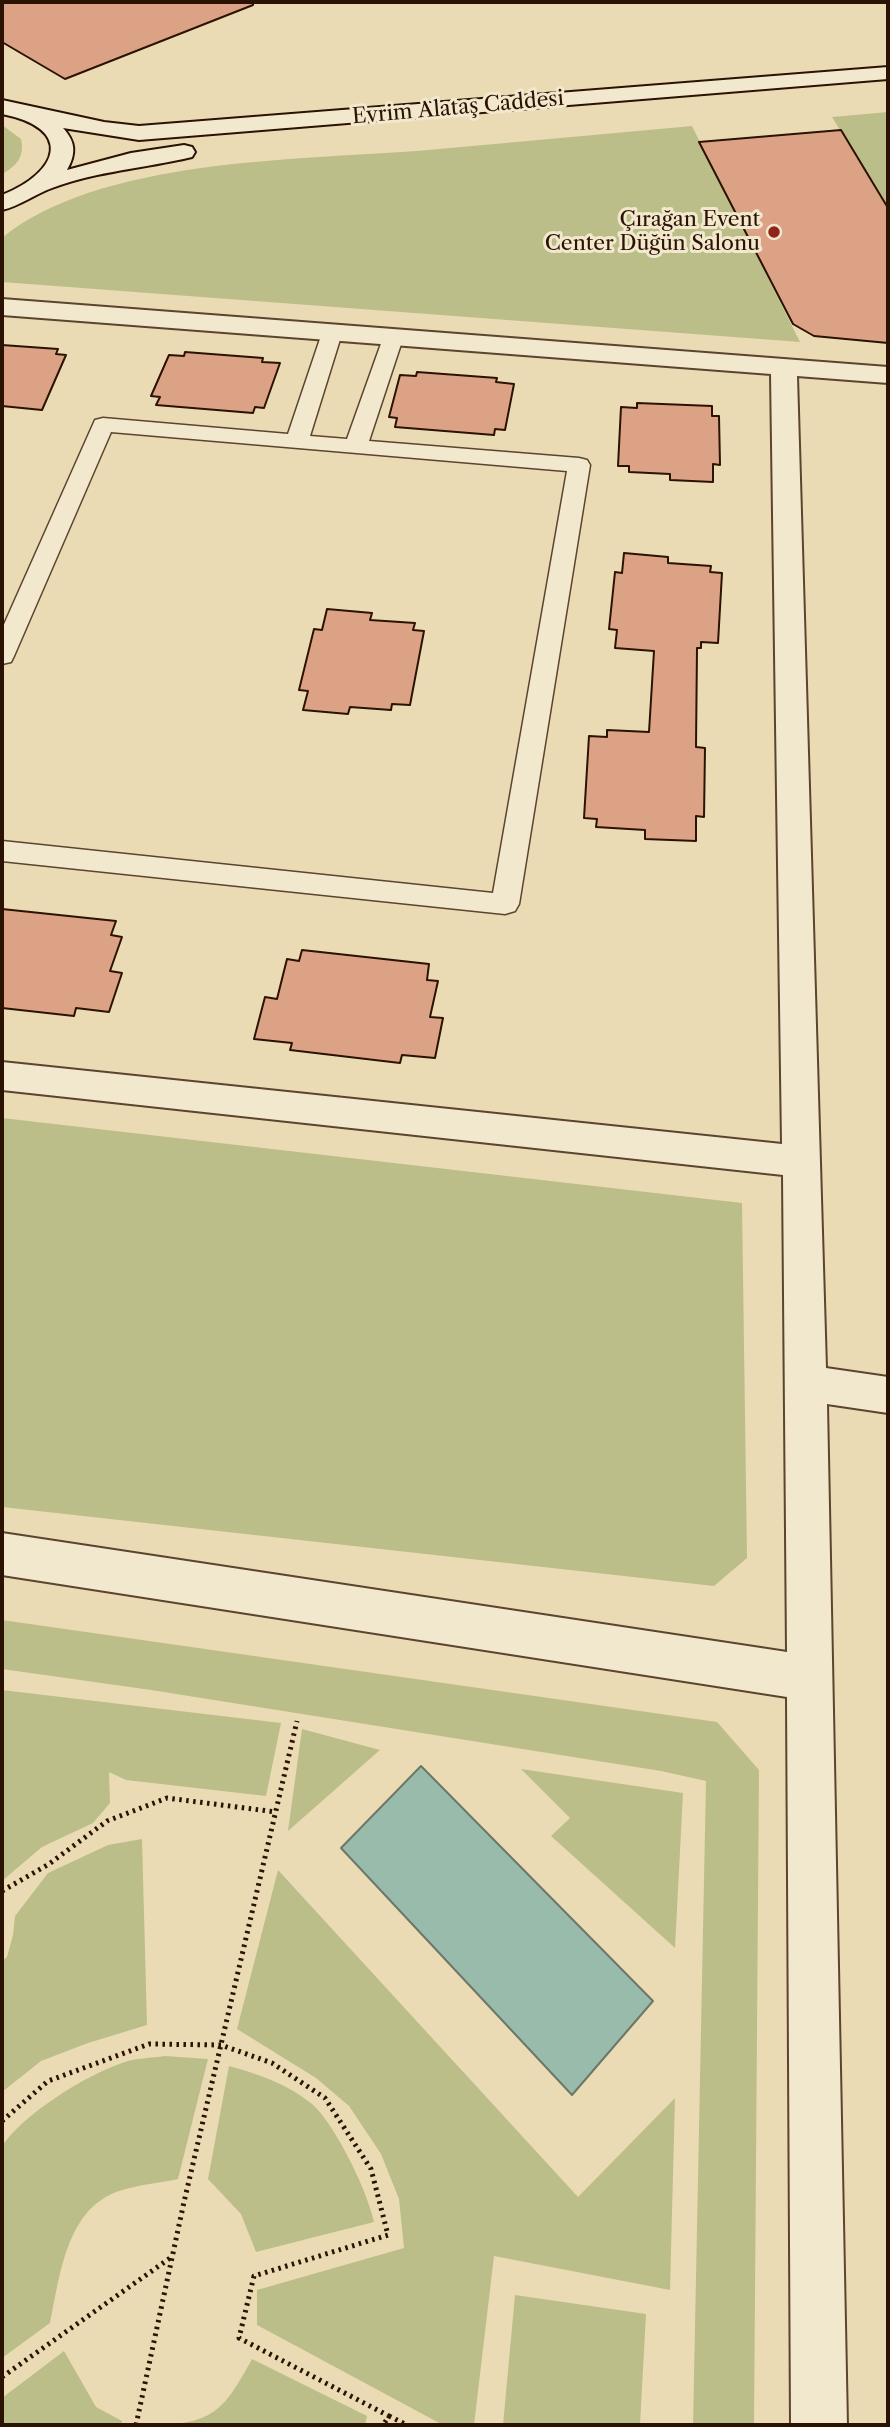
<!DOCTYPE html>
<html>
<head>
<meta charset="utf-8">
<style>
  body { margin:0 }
  #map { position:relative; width:890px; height:2427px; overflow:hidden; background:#eadbb4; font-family:"Libre Caslon Text",serif }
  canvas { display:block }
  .frame { position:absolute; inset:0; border:4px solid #2c1202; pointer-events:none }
</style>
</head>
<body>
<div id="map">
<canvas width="890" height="2427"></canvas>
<div class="frame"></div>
</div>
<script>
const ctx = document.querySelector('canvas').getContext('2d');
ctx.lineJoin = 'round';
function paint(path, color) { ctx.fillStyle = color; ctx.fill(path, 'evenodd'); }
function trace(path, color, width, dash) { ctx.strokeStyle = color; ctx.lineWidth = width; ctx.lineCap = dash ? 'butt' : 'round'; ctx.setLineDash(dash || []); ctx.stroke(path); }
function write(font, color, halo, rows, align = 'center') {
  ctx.font = font + ' "Libre Caslon Text",serif'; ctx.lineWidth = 6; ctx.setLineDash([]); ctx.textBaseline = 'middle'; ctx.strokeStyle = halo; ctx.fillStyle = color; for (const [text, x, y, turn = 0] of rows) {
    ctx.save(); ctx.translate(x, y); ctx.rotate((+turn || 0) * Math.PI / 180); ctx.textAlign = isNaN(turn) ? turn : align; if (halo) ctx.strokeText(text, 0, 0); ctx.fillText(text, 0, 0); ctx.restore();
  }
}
paint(new Path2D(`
  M888 112V208L832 117Z
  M2 125 21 139C25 156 17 166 2 174Z
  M692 126 800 342 2 282V238C98 159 295 160 417 151 509 143 601 134 692 126Z
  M2 1118 742 1203 747 1558 714 1586 2 1507Z
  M2 1620 717 1722 759 1770 754 2425H693L706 1781 661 1771 151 1690 2 1669Z
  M2 1690 281 1723 266 1796 126 1780 109 1772 110 1803 93 1823 42 1847 2 1881Z
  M302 1729 380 1750 288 1831Z
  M521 1769 683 1793 675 1948 551 1836 570 1818Z
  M142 1839 147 2025 88 2043 41 2061 2 2092V1961L7 1957 13 1935 15 1916 48 1873 108 1845Z
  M278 1870 578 2197 675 2098 670 2290 494 2256 474 2425H443L257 2325V2290L404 2248 399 2199 381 2154 349 2106 316 2078 237 2029Z
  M165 2056 208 2059 178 2179C159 2183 137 2185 119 2191 66 2209 60 2276 50 2323L2 2358V2146C24 2114 84 2076 122 2063 135 2058 151 2058 165 2056Z
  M229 2066C258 2074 288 2084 312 2104 335 2124 368 2192 374 2222L256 2252 241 2214 208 2179Z
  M515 2295 646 2314 640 2425H503Z
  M64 2351 96 2407 122 2421 121 2425H2V2398Z
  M252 2359 367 2416 365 2425H155C215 2424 225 2408 252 2359Z`), '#bcbe89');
const water = new Path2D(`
  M421 1766 653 2001 572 2095 341 1848Z`);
paint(water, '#98bbac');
trace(water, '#6d7768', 2);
const building = new Path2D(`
  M2 2H253V5L65 79 2 42Z
  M841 130 888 208V343L814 336 793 324 699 142Z
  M2 345 58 349 56 354 66 355 42 410 2 406Z
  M185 352 263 358 262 362 280 363 264 408 255 407 253 413 156 405 160 397 151 396 169 355 184 356Z
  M417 372 497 378 496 382 514 384 505 430 495 429 494 435 395 427 397 418 389 417 400 375 416 376Z
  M637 403 712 406V416H719L720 465 713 464V482L670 480V474L629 472V466H618L621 407 637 408Z
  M624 553 668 557V563L711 566 710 572 722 573 718 643 701 642V648H697L696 747 705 748 704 817 696 816V841L645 839V830L596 827 597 819 584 818 589 736 607 737V730L649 732 654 651 615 648 617 630 609 629 615 572 622 573Z
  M327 609 372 613 370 620 415 623 413 630 424 631 410 705 392 704 391 710 350 707 348 714 303 710 308 691 299 690 314 629 322 630Z
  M2 909 116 921 111 935 122 937 110 971 122 973 109 1012 76 1008 74 1016 2 1008Z
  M302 950 429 964 427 980 438 981 430 1017 443 1018 435 1058 402 1055 400 1063 290 1050 292 1043 254 1039 265 997 277 999 287 959 299 961Z`);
paint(building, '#dca286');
trace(building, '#2c1202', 2);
const service = new Path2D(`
  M332 327 339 329 342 333 310 436 347 439 383 338 386 334H400L403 338 369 441 579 458 587 460 590 465 519 904 515 911 505 914 2 861V841L493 893 567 471 111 432 14 656 11 662 2 664V629L95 420 103 418 288 434 322 333 325 329Z`);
const minor = new Path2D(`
  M2 299 888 367V383L797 376 826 1368 888 1377V1413L827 1404 847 2425H791L787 1697 2 1575V1533L787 1652 783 1175 2 1090V1062L782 1144 771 374 2 315Z`);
const secondary = new Path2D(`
  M888 67V79L139 140 63 128C76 142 76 154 67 170L131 153 184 145 192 147 195 152 192 157C146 168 97 171 52 188 35 194 20 206 2 210V195C60 172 74 128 2 114V100L104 122 139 126Z`);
trace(service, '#5c442e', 3);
trace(minor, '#5c442e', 4);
trace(secondary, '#2c1202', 4);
trace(new Path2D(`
  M2 1891 49 1864 107 1821 167 1798 276 1812
  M2 2121 48 2081 149 2044 221 2045 272 2063 325 2098 371 2169 388 2235 254 2276 239 2338 389 2416 383 2425
  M2 2377 173 2256
  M389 2416 407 2425
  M136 2425 184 2202 297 1721`), '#2c1202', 5, [2.5, 4.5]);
paint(service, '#f1e8ce');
paint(minor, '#f1e8ce');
paint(secondary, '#f1e8ce');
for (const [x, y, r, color] of [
  [774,232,7,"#8f2418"]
]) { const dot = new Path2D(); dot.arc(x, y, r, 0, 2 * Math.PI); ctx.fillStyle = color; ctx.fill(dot); trace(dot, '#f1e8ce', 2.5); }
write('21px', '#2c1202', '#f1e8ce', [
  ["Evrim Alataş Caddesi",458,108,-5]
]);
write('21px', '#2c1202', '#f1e8ce', [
  ["Çırağan Event",760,220],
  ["Center Düğün Salonu",760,244]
], 'right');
</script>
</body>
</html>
